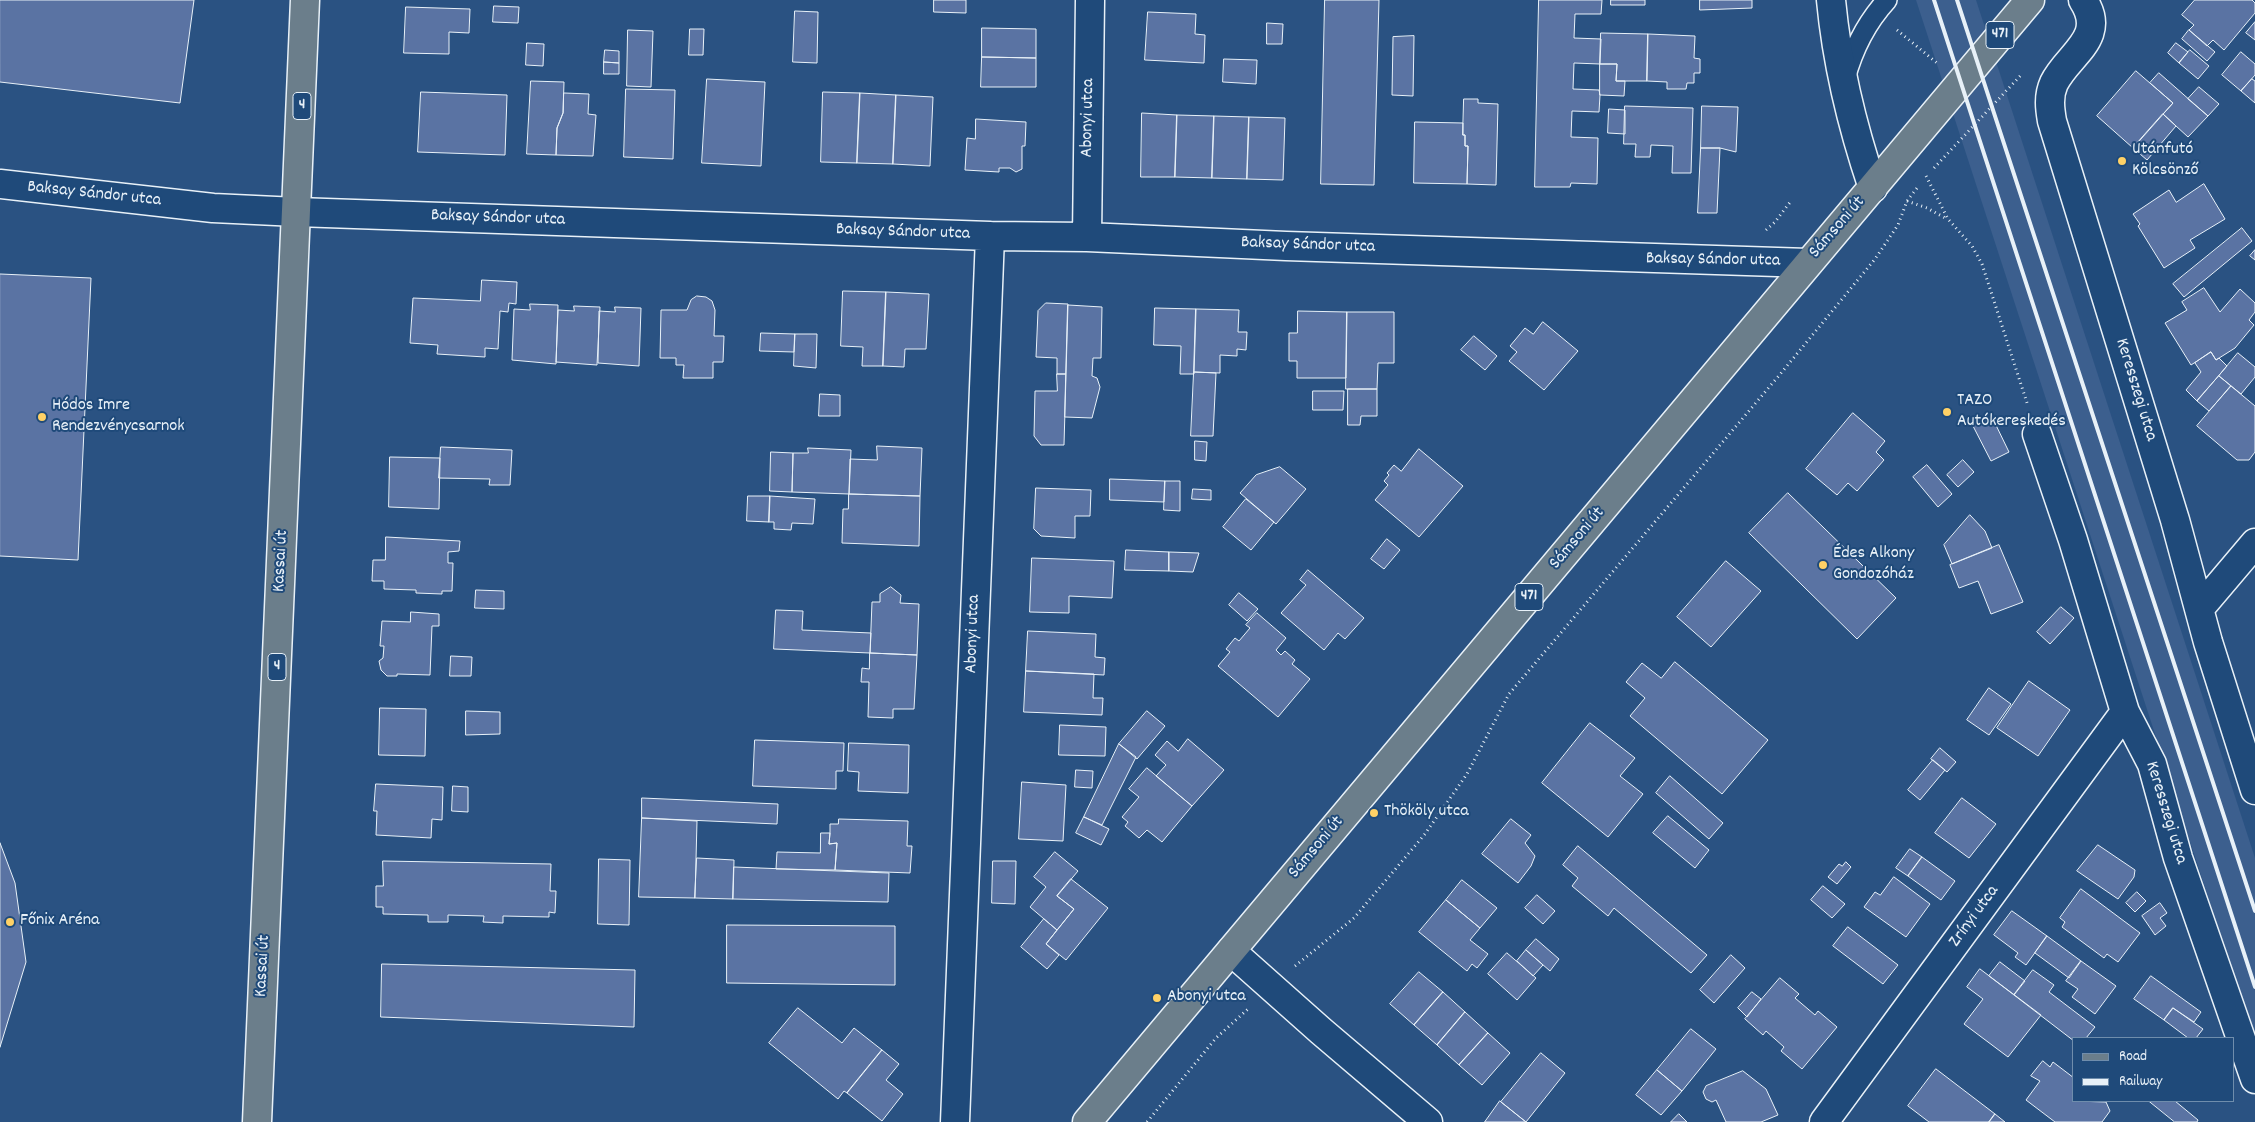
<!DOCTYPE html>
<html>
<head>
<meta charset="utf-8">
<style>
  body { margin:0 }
  #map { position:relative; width:2255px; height:1122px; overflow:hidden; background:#2a5282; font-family:Dekko,sans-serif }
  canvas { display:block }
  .legend { position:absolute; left:2072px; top:1037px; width:162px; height:65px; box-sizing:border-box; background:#1f4a7a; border:1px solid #6f8dac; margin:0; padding:6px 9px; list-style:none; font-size:15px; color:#e8f1f8 }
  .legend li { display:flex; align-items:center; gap:10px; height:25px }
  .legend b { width:25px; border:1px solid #6f8dac }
</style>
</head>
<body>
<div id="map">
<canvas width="2255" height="1122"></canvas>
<ul class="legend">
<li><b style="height:6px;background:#6b7e8b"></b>Road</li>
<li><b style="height:6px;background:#e8f1f8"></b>Railway</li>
</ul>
</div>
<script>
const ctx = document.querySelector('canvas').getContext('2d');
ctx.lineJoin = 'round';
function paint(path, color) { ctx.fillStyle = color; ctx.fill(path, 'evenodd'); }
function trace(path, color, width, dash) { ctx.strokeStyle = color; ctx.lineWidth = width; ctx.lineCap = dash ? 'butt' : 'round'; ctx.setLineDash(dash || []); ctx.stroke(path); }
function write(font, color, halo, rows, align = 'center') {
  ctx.font = font + ' Dekko,sans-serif'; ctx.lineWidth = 4; ctx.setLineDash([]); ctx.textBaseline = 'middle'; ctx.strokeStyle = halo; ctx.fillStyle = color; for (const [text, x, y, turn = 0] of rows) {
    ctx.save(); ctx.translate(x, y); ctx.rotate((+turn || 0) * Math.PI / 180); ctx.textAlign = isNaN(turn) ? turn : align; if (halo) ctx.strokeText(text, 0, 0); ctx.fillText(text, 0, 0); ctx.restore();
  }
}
paint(new Path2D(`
  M1916 0H1976L2255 858V1041Z`), '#3c5f8e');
const building = new Path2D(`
  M0 0H194L180 103 0 82Z
  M934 0H966V13L934 12Z
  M1325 0H1379L1374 185 1321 184Z
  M1539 0H1602L1601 14H1575L1574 38 1601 39 1600 64 1574 63 1573 89 1599 90 1600 95 1599 112 1572 111 1571 137 1598 138 1597 184 1571 183 1570 187H1535Z
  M1611 0H1645V5H1611Z
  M1700 0H1752V8L1700 10Z
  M2195 0H2252L2255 3V13L2224 50 2213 40 2207 46 2189 30 2194 25 2182 15Z
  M494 6 519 7 518 23 493 22Z
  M406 7 470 9 469 33 449 32V54L404 53Z
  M795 11 818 12 817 63 793 62Z
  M1148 12 1196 14 1195 34 1205 35 1204 63 1145 60Z
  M2255 22V40L2246 33Z
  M1267 23 1283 24 1282 44H1267Z
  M982 28 1036 29V58L982 57Z
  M690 29H704L703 55H689Z
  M628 30 653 31 651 87 627 86Z
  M2189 30 2215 52 2207 61 2182 39Z
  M1601 33 1648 34 1647 81H1616L1617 64H1600Z
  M1648 34 1695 36 1694 58 1700 59V73H1694V83H1687L1686 89H1667V82L1647 81Z
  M1414 36 1413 96 1392 95 1393 37Z
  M527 43 544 44 543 66 526 65Z
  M2176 43 2188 52 2179 63 2168 53Z
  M605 50 619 51V63L604 62Z
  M2190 50 2209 66 2198 79 2179 63Z
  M2241 52 2255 64V75L2241 91 2222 75Z
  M982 57 1036 58V87H981Z
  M1224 59 1257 60 1256 84 1223 82Z
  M604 62 619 63V74H604Z
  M1600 64H1617L1616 81H1625L1624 96 1600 95Z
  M2136 71 2173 103 2133 148 2097 116Z
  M2159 73 2208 116 2188 137 2163 114 2173 103 2150 83Z
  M707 79 765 82 761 166 702 163Z
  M2252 79 2255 81V103L2241 91Z
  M531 81 564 82 563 113 557 128 556 155 527 154Z
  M2199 87 2219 104 2208 116 2188 99Z
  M626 89 675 90 673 159 624 157Z
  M421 92 507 95 505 155 418 152Z
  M823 92 860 93 857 163 821 162Z
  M564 93 589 94 588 114 596 115 593 156 556 155 557 128 563 113Z
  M860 93 896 95 893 164 857 163Z
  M896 95 933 97 930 166 893 164Z
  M1464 99H1478V103L1498 104 1496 185 1467 184 1468 146H1465V135H1463Z
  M1625 106 1693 108 1691 173H1672L1673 146 1651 145 1650 157H1635L1636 144H1624Z
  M1702 106 1738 107 1736 152 1720 148H1701Z
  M1609 109 1625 110V134L1608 133Z
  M1142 113 1177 115 1175 177H1141Z
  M2163 114 2176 126 2147 160 2133 148Z
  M1177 115 1214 116 1212 178 1175 177Z
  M1214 116 1249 117 1247 179 1212 178Z
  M1249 117 1285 118 1283 180 1247 179Z
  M976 119 1026 122 1025 146H1022V169L1016 172 1010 168H999V172L965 170 967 138 975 139Z
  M1415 122 1463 123V135H1465V146H1468L1467 184 1414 183Z
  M1701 148H1720L1717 213H1698Z
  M2204 184 2225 219 2190 240 2195 248 2164 268 2138 226 2140 224 2133 214 2169 190 2176 202Z
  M2242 228 2252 241 2184 297 2173 284Z
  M2255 250V260L2250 256Z
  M0 274 91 278 78 560 0 556Z
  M482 280 517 282 516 304 509 303 508 312 500 311 498 349 485 348V357L437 354 438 345 410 343 413 298 480 301Z
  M2204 288 2220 312 2240 289 2255 303V312L2249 320 2254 325 2235 348 2216 360 2211 352 2191 365 2165 323 2187 310 2182 302Z
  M843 291 886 292 883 366H862L863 347 841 346Z
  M886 292 929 294 926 349H905L904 367 883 366Z
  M697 296 706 297 712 301 715 310 714 336H724L723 362H713V378H683L684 365H676V358H660L661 310H687L691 300Z
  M1046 303 1068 304 1066 374H1057V358L1036 357 1038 311Z
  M530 304 558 305 556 364 512 360 514 309 530 310Z
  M1068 305 1102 307 1101 358H1093L1092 376 1097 378 1100 387 1092 418 1065 417Z
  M574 306 600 307 597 365 556 362 558 310 574 311Z
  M615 307 641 308 639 366 598 363 599 311 615 312Z
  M1155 308 1196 309 1194 374H1180L1181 346 1154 345Z
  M1196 309 1239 310 1238 332H1247L1246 350 1237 349V356L1220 355V373L1194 372Z
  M1298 311 1347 312 1346 378H1297V361H1289V333H1297Z
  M1347 312H1394V363H1378L1377 389H1346Z
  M1543 322 1578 351 1544 390 1509 361 1517 352 1510 346 1525 328 1533 334Z
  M761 333 795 334 794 352 760 351Z
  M795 334H817L816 368 794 366Z
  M1474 336 1497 356 1485 370 1461 350Z
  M2211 352 2216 360 2219 358 2227 366 2197 401 2186 390 2201 372 2195 363Z
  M2238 353 2255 367V377L2241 394 2219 376Z
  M1194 372 1216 373 1213 436H1191Z
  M1057 374H1066L1064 445H1041L1034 436 1035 391H1057Z
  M2219 376 2231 386 2209 411 2197 401Z
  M2231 386 2255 406V452L2249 460H2237L2197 426Z
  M1348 389H1377V416H1361L1360 425H1348Z
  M1313 391H1344L1343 410H1313Z
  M820 394 840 395V416H819Z
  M1853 413 1885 441 1876 452 1884 460 1857 491 1848 483 1837 495 1806 469Z
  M1992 417 2009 452 1991 461 1973 426Z
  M1195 441 1207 442 1206 461 1195 460Z
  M877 446 922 448 920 496 849 494 850 459 877 460Z
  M441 447 512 450 510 485H489L490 479 439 478Z
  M808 448 851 450 849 494 792 492 793 453H808Z
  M1419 449 1463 486 1419 537 1375 500 1388 485 1384 481 1389 475 1387 473 1394 465 1401 471Z
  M771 452 793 453 792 492 770 491Z
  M390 457 440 458 439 509 389 507Z
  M1963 460 1974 472 1958 487 1947 475Z
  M1927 465 1952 494 1938 507 1913 477Z
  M1280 467 1306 489 1276 524 1240 493 1256 475Z
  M1110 479 1165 481 1164 502 1110 500Z
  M1165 481H1180V511L1164 510Z
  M1036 488 1091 490 1090 516H1075V538L1041 536 1034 529Z
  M1193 489 1211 490V500L1192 499Z
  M1788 493 1896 598 1857 639 1749 533Z
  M849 494 920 496 919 546 842 543 843 509H848Z
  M748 496H770L769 522 747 521Z
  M770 496 815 499 813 524 792 523 791 530 774 529V522H769Z
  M1246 499 1274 522 1251 550 1223 527Z
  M1970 515 1985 531 1992 548 1952 564 1944 545Z
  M386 537 460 541 459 551 448 552V563H453L452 591H442V594L416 593V590L384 589V581H372L373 560H385Z
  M1387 539 1400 550 1384 569 1371 559Z
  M1999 545 2023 602 1991 614 1978 581 1959 588 1950 565Z
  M1126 550 1169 552V571L1125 570Z
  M1169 552 1199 553 1193 572 1169 571Z
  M1032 558 1114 561 1112 598 1069 596V613L1030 612Z
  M1726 561 1761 591 1711 647 1677 617Z
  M1308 570 1364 618 1345 639 1338 633 1324 650 1281 613 1306 585 1300 580Z
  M891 587 901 595 900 603 919 604 917 655 870 653 872 602H880V594Z
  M476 590 504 591V609L475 608Z
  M1239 593 1258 609 1247 621 1229 605Z
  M2061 607 2074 618 2050 644 2037 632Z
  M776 610 803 611 802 630 871 633 870 653 774 649Z
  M411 612 439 614V626H432L430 675 397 674V676H387L381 670 379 661 383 658 384 646H380L382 621 410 622Z
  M1257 613 1286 638 1276 650 1281 655 1285 651 1295 660 1292 664 1310 679 1278 717 1218 666 1230 652 1226 649 1235 638 1239 641 1250 628 1246 625Z
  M1028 631 1096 634 1095 657 1105 658 1104 675 1026 671Z
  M870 653 917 655 914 709H893V718L868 717 869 682H861L862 668 869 669Z
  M451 656 472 657 471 676H450Z
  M1675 662 1768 740 1722 794 1630 716 1645 698 1626 682 1642 663 1661 678Z
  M1026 671 1094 674 1093 698H1103L1102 715 1024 712Z
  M2029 681 2070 710 2038 756 1997 728Z
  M1989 688 2011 704 1989 735 1967 720Z
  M380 708 426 709 425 756 379 755Z
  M466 711 500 712V734L466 735Z
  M1147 711 1165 726 1137 759 1119 744Z
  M1590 723 1635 758 1620 776 1643 794 1608 837 1542 783Z
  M1060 725 1106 727 1105 756 1059 755Z
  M1188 739 1224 770 1192 806 1156 776 1166 765 1155 755 1167 741 1178 751Z
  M755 740 844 743 843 771H836V789L753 786Z
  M849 743 909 745 908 793 858 791 859 772 848 771Z
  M1119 744 1136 757 1102 825 1084 817Z
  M1940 748 1956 762 1947 772 1931 759Z
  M1933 760 1945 770 1920 800 1908 790Z
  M1147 768 1192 806 1162 842 1147 830 1139 838 1125 826 1128 822 1122 817 1139 797 1129 789Z
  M1076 770 1093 771 1092 788 1075 787Z
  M1670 776 1723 823 1709 839 1656 793Z
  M1022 782 1066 785 1063 841 1019 839Z
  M376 784 443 787 442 820 432 819 431 838 376 835 377 811H374Z
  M453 786 468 787V812L452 811Z
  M642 798 778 804 777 824 642 818Z
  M1962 798 1996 824 1969 858 1935 833Z
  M1668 816 1709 850 1695 868 1653 833Z
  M1084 817 1109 829 1101 845 1076 833Z
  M642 818 697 821 695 898 639 897Z
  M839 819 908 821 907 846H912L910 873 835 870 837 843 829 844 830 833V824H838Z
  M1511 819 1531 835 1525 843 1535 856 1531 866 1518 883 1482 854Z
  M821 833H830L829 844 837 843 835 870 776 869 777 852 820 853Z
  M0 843 15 883 26 962 0 1047Z
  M2098 845 2135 870 2134 877 2118 899 2077 871Z
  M1578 846 1707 955 1691 973 1614 908 1608 916 1572 886 1578 878 1563 865Z
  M1910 849 1922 857 1908 876 1896 868Z
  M1055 852 1078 871 1057 896 1074 909 1057 930 1030 907 1046 887 1034 877Z
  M1922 857 1955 881 1941 900 1908 876Z
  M697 858 734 860 733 899 695 898Z
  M599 859 630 860 629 925 598 924Z
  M383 861 551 864 550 891H556L555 913 549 912V917L503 916V923L483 922 484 916 448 915V922H428V915L383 914V907H376V886H383Z
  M993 861H1016L1015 904 992 903Z
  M1846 862 1851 867 1837 884 1828 877 1839 864 1842 866Z
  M734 867 889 873 888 902 733 899Z
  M1894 877 1930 904 1906 937 1864 907 1875 892 1880 895Z
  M1071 879 1108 908 1066 960 1046 944 1074 909 1057 896Z
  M1462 880 1497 908 1480 928 1446 900Z
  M1823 886 1845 904 1832 918 1811 900Z
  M2081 889 2140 933 2118 962 2107 954 2104 958 2062 927 2065 922 2060 918Z
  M2137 892 2146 901 2135 912 2126 903Z
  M1537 895 1555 911 1543 924 1525 908Z
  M1446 900 1480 928 1470 940 1488 954 1477 968 1472 964 1467 971 1419 932Z
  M2160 903 2167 913 2160 918 2166 926 2155 935 2142 916Z
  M2012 911 2047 936 2026 965 2015 957 2018 953 1994 935Z
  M1044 919 1057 930 1046 944 1059 955 1047 969 1021 947Z
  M727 925 895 926V985L727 983Z
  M1848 927 1898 965 1883 984 1833 946Z
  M2047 936 2081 961 2069 978 2035 953Z
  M1536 939 1559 959 1550 971 1526 950Z
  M1526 950 1543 965 1533 976 1517 961Z
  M1507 953 1536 978 1517 1000 1488 974Z
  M1731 955 1745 968 1714 1003 1700 990Z
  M2081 961 2116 986 2095 1014 2072 997 2078 989 2066 981Z
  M2000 962 2025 981 2014 995 1989 976Z
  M382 964 635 970 634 1027 381 1017Z
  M1980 969 2041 1015 2008 1057 1964 1024 1983 999 1967 987Z
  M2033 970 2054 985 2049 992 2095 1027 2086 1038H2074V1041L2014 995Z
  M1419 972 1443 992 1414 1025 1390 1004Z
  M2151 976 2201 1012 2194 1022 2173 1008 2164 1020 2134 999Z
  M1780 978 1799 994 1795 998 1815 1015 1818 1011 1837 1027 1802 1069 1781 1051 1784 1047 1766 1031 1763 1035 1745 1019Z
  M1443 992 1465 1012 1437 1045 1414 1025Z
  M1752 992 1761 999 1747 1017 1738 1008Z
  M798 1008 842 1043 854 1028 882 1050 847 1093 844 1091 838 1099 769 1043Z
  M2173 1008 2203 1029 2196 1038H2188L2164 1020Z
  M1465 1012 1488 1033 1459 1065 1437 1045Z
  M1691 1029 1716 1049 1682 1091 1657 1070Z
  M1488 1033 1510 1053 1482 1085 1459 1065Z
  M882 1050 899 1064 886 1080 903 1094 882 1121 847 1093Z
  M1541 1053 1565 1073 1526 1122 1501 1102Z
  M2043 1061 2050 1067 2053 1062 2074 1078V1101L2106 1102 2110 1111 2102 1122H2055L2026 1100 2040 1081 2031 1076Z
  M1936 1069 1995 1114 1989 1122H1929L1908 1106Z
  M1657 1070 1682 1091 1661 1115 1636 1095Z
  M1743 1071 1766 1089 1778 1115 1761 1122H1726L1716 1100 1712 1102 1706 1099 1703 1092 1706 1086Z
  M1500 1101 1501 1102 1526 1122H1485Z
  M2149 1101H2175L2198 1120 2197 1122H2175Z
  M1679 1114 1687 1122H1671Z
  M1995 1114 2005 1122H1989Z`);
paint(building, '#5a73a3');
trace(building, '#e8f1f8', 1);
const service = new Path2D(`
  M1845 79C1853 49 1866 23 1887 0`);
const minor = new Path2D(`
  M1831 0C1837 64 1852 126 1873 188
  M2083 0C2108 38 2068 54 2054 83 2048 96 2050 109 2052 121L2175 520 2208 642 2255 790
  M0 184 213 208 297 212 990 236 1087 237 1286 246 1808 263
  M1087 237 1090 0
  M2037 434 2073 540 2125 712 2152 764 2178 858 2255 1079
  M2200 608 2255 543
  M1231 951 1321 1031 1428 1122
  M955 1122 990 236
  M1824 1122 2125 712`);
const primary = new Path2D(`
  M257 1122 305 0
  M1087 1122 2030 0`);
trace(service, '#e8f1f8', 22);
trace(minor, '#e8f1f8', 31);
trace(primary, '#e8f1f8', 31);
trace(new Path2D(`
  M1897 30 1937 63
  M1934 168 2022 74
  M1926 176 1948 219 1972 246 1982 264 2028 406
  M1907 201 1927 208 1947 219
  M1766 230 1775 222 1791 201
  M1295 966 1354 918 1425 834 1467 774 1509 694 1782 372 1875 259 1898 225 1907 201 1917 188
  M1147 1122 1216 1038 1248 1009`), '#e8f1f8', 3, [1, 4]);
trace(service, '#1f4a7a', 19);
trace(minor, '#1f4a7a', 28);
trace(primary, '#6b7e8b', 28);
trace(new Path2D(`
  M1934 0 2255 987
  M1957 0 2255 911`), '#e8f1f8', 4);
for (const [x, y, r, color] of [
  [2122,161,5,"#ffd166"],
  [1947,412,5,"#ffd166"],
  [42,417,5,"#ffd166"],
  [1823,565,5,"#ffd166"],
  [1374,813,5,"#ffd166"],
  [10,922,5,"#ffd166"],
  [1157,998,5,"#ffd166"]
]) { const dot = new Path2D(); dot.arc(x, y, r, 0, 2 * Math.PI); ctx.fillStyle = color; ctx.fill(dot); trace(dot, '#1f4a7a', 2); }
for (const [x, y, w] of [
  [2000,35,28],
  [302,106,18],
  [1529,597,28],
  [277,667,18]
]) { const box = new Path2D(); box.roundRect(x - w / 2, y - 13.5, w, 27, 4); ctx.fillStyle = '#1f4a7a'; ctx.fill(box); trace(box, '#e8f1f8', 1); }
write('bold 16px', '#e8f1f8', null, [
  ["471",2000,35],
  ["4",302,106],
  ["471",1529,597],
  ["4",277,667]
]);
write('18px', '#e8f1f8', '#1f4a7a', [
  ["Abonyi utca",1089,118,-89],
  ["Baksay Sándor utca",94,195,6],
  ["Baksay Sándor utca",498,219,2],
  ["Sámsoni út",1838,228,-49],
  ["Baksay Sándor utca",903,233,2],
  ["Baksay Sándor utca",1308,246,2],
  ["Baksay Sándor utca",1713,261,1],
  ["Keresszegi utca",2135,390,73],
  ["Sámsoni út",1578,539,-50],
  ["Kassai út",282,561,-87],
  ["Abonyi utca",974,634,-88],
  ["Keresszegi utca",2165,813,73],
  ["Sámsoni út",1317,848,-50],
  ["Zrínyi utca",1975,917,-54],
  ["Kassai út",264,966,-87]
]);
write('18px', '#e8f1f8', '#1f4a7a', [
  ["Utánfutó",2132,151],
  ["Kölcsönző",2132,172],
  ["TAZO",1957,402],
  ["Autókereskedés",1957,423],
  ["Hódos Imre",52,407],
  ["Rendezvénycsarnok",52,428],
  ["Édes Alkony",1833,555],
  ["Gondozóház",1833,576],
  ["Thököly utca",1384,813],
  ["Főnix Aréna",20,922],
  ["Abonyi utca",1167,998]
], 'left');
</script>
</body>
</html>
